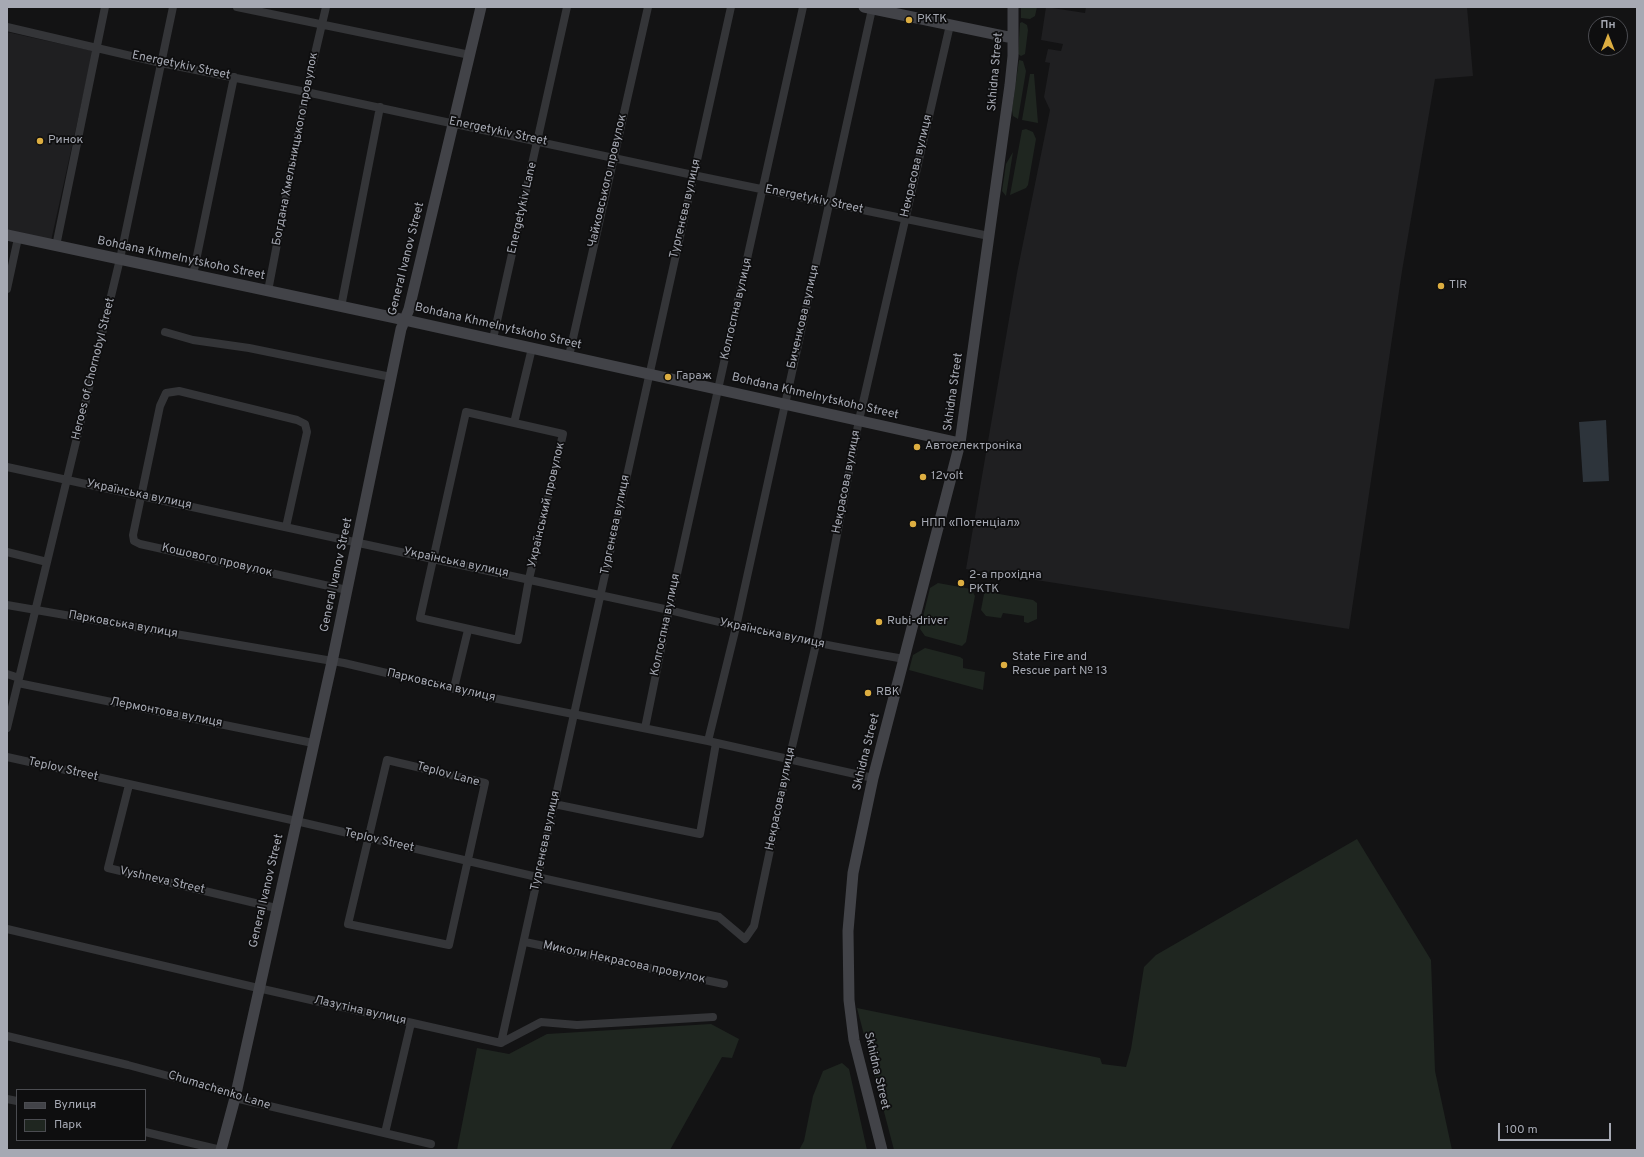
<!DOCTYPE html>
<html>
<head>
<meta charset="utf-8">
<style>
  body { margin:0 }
  #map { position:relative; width:1644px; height:1157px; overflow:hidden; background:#131314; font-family:Overpass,sans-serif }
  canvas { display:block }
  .frame { position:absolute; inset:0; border:8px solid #a6a9b3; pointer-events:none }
  .legend { position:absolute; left:16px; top:1089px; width:130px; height:52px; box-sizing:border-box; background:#0e0e0f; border:1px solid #4b4c51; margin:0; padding:5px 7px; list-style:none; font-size:12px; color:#a6a9b3 }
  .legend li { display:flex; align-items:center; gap:8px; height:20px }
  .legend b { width:20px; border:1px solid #4b4c51 }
  .north { position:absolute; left:1588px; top:16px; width:40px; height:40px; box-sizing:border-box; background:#0e0e0f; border:1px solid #4b4c51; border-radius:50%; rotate:0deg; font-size:11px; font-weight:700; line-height:16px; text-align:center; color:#a6a9b3 }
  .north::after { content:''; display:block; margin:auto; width:14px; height:18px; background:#ddae41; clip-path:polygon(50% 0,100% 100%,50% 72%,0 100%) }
  .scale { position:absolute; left:1498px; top:1123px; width:113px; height:18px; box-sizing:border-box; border:2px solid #a6a9b3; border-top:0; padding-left:5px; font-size:12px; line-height:14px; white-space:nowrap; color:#a6a9b3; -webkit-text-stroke:3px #0e0e0f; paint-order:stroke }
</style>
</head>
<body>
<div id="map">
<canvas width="1644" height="1157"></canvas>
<div class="frame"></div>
<ul class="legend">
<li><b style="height:5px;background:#424348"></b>Вулиця</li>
<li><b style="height:11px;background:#1f2620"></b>Парк</li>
</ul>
<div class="north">Пн</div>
<div class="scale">100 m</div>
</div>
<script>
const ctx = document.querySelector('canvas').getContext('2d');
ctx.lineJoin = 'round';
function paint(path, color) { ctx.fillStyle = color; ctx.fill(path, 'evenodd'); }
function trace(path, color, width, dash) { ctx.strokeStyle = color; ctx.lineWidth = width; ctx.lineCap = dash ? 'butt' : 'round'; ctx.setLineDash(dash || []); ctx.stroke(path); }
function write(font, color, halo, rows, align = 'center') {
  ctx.font = font + ' Overpass,sans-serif'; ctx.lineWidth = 3.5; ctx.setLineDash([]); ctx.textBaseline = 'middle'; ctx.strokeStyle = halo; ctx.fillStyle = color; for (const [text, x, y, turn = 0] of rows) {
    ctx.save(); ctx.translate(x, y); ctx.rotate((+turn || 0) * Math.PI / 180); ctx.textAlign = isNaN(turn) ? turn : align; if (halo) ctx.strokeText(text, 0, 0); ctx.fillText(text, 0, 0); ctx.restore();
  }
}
paint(new Path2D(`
  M1046 7 1085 13 1086 7H1467L1473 76 1435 79 1402 271 1349 629 966 569 1017 273 1050 110 1044 97 1050 63 1045 62 1048 49 1061 51 1063 44 1041 40Z
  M7 32 93 51 51 241 7 231Z`), '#1f1f21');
paint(new Path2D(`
  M1021 7H1037L1035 16 1030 19 1021 18Z
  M1022 22 1027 25 1028 30 1025 54 1021 56 1018 54 1020 23Z
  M1019 60 1023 61 1026 71 1018 119 1013 116 1012 110Z
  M1030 74H1034L1038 123 1022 120Z
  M1026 129 1033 132 1036 139 1028 185 1026 188 1010 195 1022 130Z
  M1013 152 1006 196 1002 191 1006 164Z
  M938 583 971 589 975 596 966 642 962 646 925 636 920 629 930 588Z
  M988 592 1033 600 1037 603V619L1028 623 1024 622V616L1003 613 1001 618 986 616 981 610 984 594Z
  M925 648 960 657 963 659V668L985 672 983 690 909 670 913 655Z
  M1357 839 1431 960 1435 1071 1452 1150H894L857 1008 1100 1058 1102 1064 1126 1067 1131 1049 1144 967 1156 955Z
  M711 1024 739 1039 732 1058 722 1057 670 1150H457L477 1048 509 1054 547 1034Z
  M842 1063 849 1069 867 1150H799L804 1141 813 1096 823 1071Z`), '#1f2620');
paint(new Path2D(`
  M1606 420 1609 481 1583 482 1579 422Z`), '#2d343b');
trace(new Path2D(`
  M237 7 470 55
  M7 27 161 63 306 92 693 175 989 236
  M56 246 105 7
  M193 275 234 77
  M7 289 18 238
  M268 291 306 92 326 7
  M341 307 380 107
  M165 332 193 340 249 348 391 377
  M493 339 567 7
  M569 356 648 7
  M466 412 563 434 529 579 518 640 420 618Z
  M514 423 532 348
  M7 467 669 610C747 630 825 645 904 659
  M286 527 307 432 305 424 297 420 179 391 166 393 160 406 133 535 134 541 140 544 347 590
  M7 552 47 562
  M7 605 344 663 493 698 708 741 873 778
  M7 674 19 678
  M18 683 313 743
  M454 688 468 630
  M7 728 120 259 173 7
  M645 728 669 610 803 7
  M708 741 736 627 872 9
  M7 757 296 821 537 877 719 917 745 939 754 926 789 760 816 644 859 420 950 25
  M387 760 485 783 449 945 348 924Z
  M129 785 108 868 276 908
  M554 804 700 834 716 743
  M7 929 258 988 501 1043 541 1022 577 1025 713 1017
  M525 942 724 984
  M7 1036 128 1065 228 1092 235 1098 431 1144
  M501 1043 731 7
  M7 1099 17 1101
  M145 1132 221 1150
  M385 1133 411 1023`), '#343538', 8);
trace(new Path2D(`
  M864 7 1013 38
  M7 235 405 320 960 443
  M221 1150 235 1098 332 662 401 329 409 309 481 7
  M882 1150 854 1040 849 1000 848 931 853 873 873 778 960 443 1010 85 1013 56V7`), '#424348', 11);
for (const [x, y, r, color] of [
  [909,20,4,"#ddae41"],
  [40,141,4,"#ddae41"],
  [1441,286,4,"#ddae41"],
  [668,377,4,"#ddae41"],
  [917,447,4,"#ddae41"],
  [923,477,4,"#ddae41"],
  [913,524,4,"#ddae41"],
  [961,583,4,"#ddae41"],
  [879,622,4,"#ddae41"],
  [1004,665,4,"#ddae41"],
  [868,693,4,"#ddae41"]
]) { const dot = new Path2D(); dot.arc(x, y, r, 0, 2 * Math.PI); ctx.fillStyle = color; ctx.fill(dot); trace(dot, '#0e0e0f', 1.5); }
write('12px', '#a6a9b3', '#0e0e0f', [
  ["РКТК",917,20],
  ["Ринок",48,141],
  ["TIR",1449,286],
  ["Гараж",676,377],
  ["Автоелектроніка",925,447],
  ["12volt",931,477],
  ["НПП «Потенціал»",921,524],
  ["2-а прохідна",969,576],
  ["РКТК",969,590],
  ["Rubi-driver",887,622],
  ["State Fire and",1012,658],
  ["Rescue part № 13",1012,672],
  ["RBK",876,693]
], 'left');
write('12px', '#a6a9b3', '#0e0e0f', [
  ["Energetykiv Street",181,66,12],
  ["Skhidna Street",996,72,-85],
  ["Energetykiv Street",498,132,12],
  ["Богдана Хмельницького провулок",296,149,-79],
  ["Некрасова вулиця",917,166,-77],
  ["Чайковського провулок",608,181,-77],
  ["Energetykiv Street",814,200,12],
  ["Energetykiv Lane",523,208,-77],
  ["Тургенєва вулиця",686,209,-77],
  ["Bohdana Khmelnytskoho Street",181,259,12],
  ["General Ivanov Street",407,259,-76],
  ["Колгоспна вулиця",737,309,-77],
  ["Биченкова вулиця",804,317,-77],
  ["Bohdana Khmelnytskoho Street",498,327,13],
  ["Heroes of Chornobyl Street",94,369,-76],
  ["Skhidna Street",954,392,-82],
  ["Bohdana Khmelnytskoho Street",815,397,13],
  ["Некрасова вулиця",847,482,-79],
  ["Українська вулиця",139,495,12],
  ["Український провулок",547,505,-77],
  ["Тургенєва вулиця",616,525,-78],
  ["Кошового провулок",217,561,13],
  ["Українська вулиця",456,563,12],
  ["General Ivanov Street",337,575,-78],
  ["Парковська вулиця",123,625,10],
  ["Колгоспна вулиця",666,625,-78],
  ["Українська вулиця",772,634,12],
  ["Парковська вулиця",441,686,13],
  ["Лермонтова вулиця",166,713,11],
  ["Skhidna Street",867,752,-76],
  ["Teplov Street",63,770,13],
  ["Teplov Lane",448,775,15],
  ["Некрасова вулиця",781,799,-78],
  ["Teplov Street",379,841,13],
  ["Тургенєва вулиця",546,841,-78],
  ["Vyshneva Street",162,881,13],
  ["General Ivanov Street",267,891,-77],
  ["Миколи Некрасова провулок",624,963,12],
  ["Лазутіна вулиця",360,1011,13],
  ["Skhidna Street",876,1071,77],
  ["Chumachenko Lane",219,1091,17]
]);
</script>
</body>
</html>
